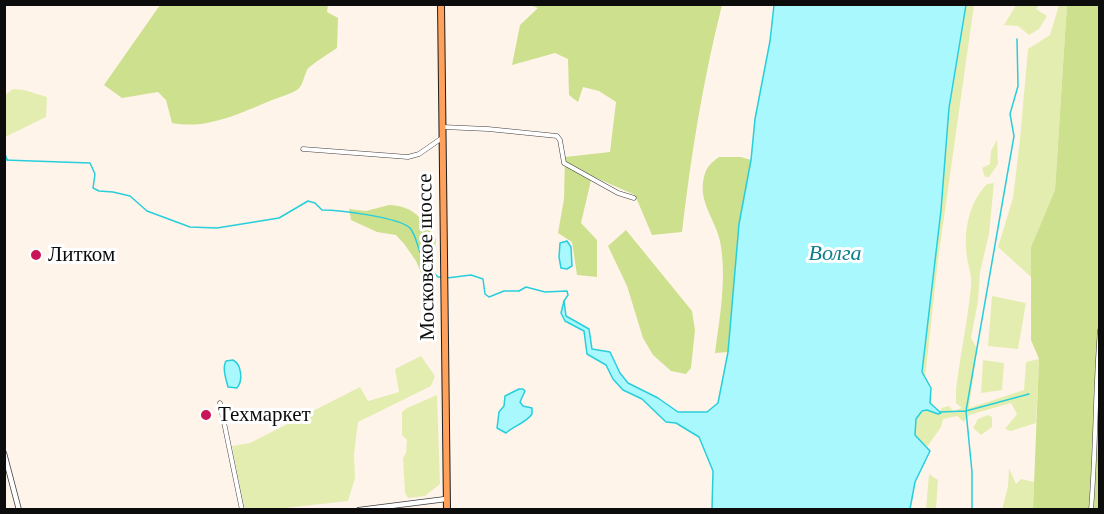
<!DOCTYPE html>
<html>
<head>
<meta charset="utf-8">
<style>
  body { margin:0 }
  #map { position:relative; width:1104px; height:514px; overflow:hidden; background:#fff4ea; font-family:Georgia,serif }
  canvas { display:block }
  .frame { position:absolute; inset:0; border:6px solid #0c0c0c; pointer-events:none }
</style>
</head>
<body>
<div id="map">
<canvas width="1104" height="514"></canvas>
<div class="frame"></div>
</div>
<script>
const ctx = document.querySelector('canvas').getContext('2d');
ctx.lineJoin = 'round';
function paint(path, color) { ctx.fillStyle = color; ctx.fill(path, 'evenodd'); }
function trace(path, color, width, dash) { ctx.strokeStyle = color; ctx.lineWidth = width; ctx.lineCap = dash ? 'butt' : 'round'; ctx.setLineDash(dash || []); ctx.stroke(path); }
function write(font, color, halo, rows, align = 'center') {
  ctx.font = font + ' Georgia,serif'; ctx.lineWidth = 6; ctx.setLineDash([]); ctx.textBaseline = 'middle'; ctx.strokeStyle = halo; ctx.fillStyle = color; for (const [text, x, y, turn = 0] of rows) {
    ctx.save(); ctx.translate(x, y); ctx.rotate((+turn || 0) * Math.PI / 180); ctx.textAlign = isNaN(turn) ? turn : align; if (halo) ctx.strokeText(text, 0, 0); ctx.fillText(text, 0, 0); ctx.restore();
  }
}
paint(new Path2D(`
  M966 5H974L938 260 925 378 922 372 941 210 949 108Z
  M1016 5H1039L1036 9 1047 16 1039 29 1029 35 1018 26 1004 25Z
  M1059 5H1067L1055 190 1031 247V277L998 247 1013 198 1020 139 1028 49 1050 35Z
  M13 89 24 90 47 97 46 117 5 137V95Z
  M997 140 998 164 989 177H985L982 168 990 164 991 151Z
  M994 183 989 234 980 272 978 301 971 338 977 348 969 408 1024 390 1026 362 1039 359 1036 423 1011 431 1005 429 1017 414 1011 403 969 415 964 422 957 416 943 419 941 427 927 447 915 435 916 419 918 414 927 410 938 414 942 408 949 406 953 411 962 408 956 403V390C960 355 968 320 971 285 972 275 968 266 967 257 963 232 969 202 987 184Z
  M992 296 1026 303 1018 349 988 346Z
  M421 356 435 376 431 386 358 422 354 454 355 478 348 501 276 509H247L244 507 232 446 250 443 360 387 368 401 399 392 395 369Z
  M983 360 1004 363 1002 390 981 393Z
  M437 395 440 484 425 496 408 498 405 493 403 458 406 453 407 440 402 435V412L407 408Z
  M988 415 992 417V427L981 435 973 428 978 419Z
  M1009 468 1016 484 1021 479 1034 482 1033 509 1002 510 1008 486Z
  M929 474 938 480 936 509H926Z`), '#e4edb0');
paint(new Path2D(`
  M160 5H328L327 12 338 18 337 48C330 53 310 65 307 70 304 76 303 86 297 90 290 94 282 96 275 99 241 112 210 130 172 123L166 100 158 92 122 98 104 85Z
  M530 5H722C703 80 691 155 682 232L652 235 635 195 592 176 581 223 597 240V277L577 275 572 242 558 233 564 199 565 157 610 152 616 102 599 91 583 87 578 102 569 95 568 59 555 53 512 65 520 25 538 8Z
  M1067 5H1099V509H1033L1039 359 1031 340V247L1055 190Z
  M719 157H741L751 160 739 224 728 352 715 353C720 316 727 277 720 241 716 222 700 203 703 183 705 169 708 165 719 157Z
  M389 205C415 206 421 219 436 238L432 284 427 287 416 261 405 245 396 235 377 232 351 220 349 209 366 211Z
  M626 230 692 311 695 330 691 368 686 374 671 371 653 355 643 338 627 286 608 246Z`), '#cde08e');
const water = new Path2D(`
  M774 5H966L949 108 941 210 922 372 931 388 930 403 941 413 938 414 927 410 922 411 916 419 915 435 930 451 915 482 910 509H712L713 471 699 437 676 423 666 422 642 399 623 390 613 379 606 365 587 354 584 331 565 321 561 313 564 301 566 316 589 329 592 349 610 352 620 373 628 383 658 398 678 412H707L718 403 728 352 739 224 751 160 755 119 770 41Z
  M567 241 571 247 572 266 567 269 561 268 559 257 560 243Z
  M233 360C242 365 243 381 237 388L228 387C226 379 222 368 226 361Z
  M519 389H523L525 391 520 402 523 406 532 408V414C526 423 515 425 506 433L497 428 499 412 504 406 505 396Z`);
paint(water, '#a9f8fd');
trace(water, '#28cedb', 1.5);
trace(new Path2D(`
  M4 152 7 159
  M4 160 90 163 95 174 93 188 99 191 113 192 130 196 147 211 190 227 217 228 279 218 308 201 315 203 322 210C338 210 399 217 410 228 416 235 417 246 421 254 425 263 431 270 438 277H443
  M447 278 471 275 483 279 485 294 489 297 504 291H519L526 287 545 292 567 291 568 295 564 301
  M940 412 966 411 1029 394
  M972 510V472L966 411 1014 136 1010 114 1018 86 1017 39`), '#28cedb', 1.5);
const minor = new Path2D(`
  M443 127 488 129 557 136 560 140 564 163 618 193 634 198
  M303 149 408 157 419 154 442 138
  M220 403 242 510
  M1091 510C1096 450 1095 390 1100 330`);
const tertiary = new Path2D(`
  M4 453 19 510
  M359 510 446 499`);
const primary = new Path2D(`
  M441 4 447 510`);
trace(minor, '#3f3f3f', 5);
trace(tertiary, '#3f3f3f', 6);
trace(primary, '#1d1d1d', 8);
trace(minor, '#fff', 4);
trace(tertiary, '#fff', 4.5);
trace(primary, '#ffa15a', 6);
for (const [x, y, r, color] of [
  [36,255,6,"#c91659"],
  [206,415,6,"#c91659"]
]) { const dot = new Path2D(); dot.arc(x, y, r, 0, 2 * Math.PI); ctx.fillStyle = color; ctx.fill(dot); trace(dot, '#fff', 2); }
write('21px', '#0c0c0c', '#fff', [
  ["Литком",48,255],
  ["Техмаркет",218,415]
], 'left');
write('21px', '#0c0c0c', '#fff', [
  ["Московское шоссе",427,257,-91]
]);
write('italic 22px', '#0b7d8b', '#fff', [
  ["Волга",835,254]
]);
</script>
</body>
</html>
